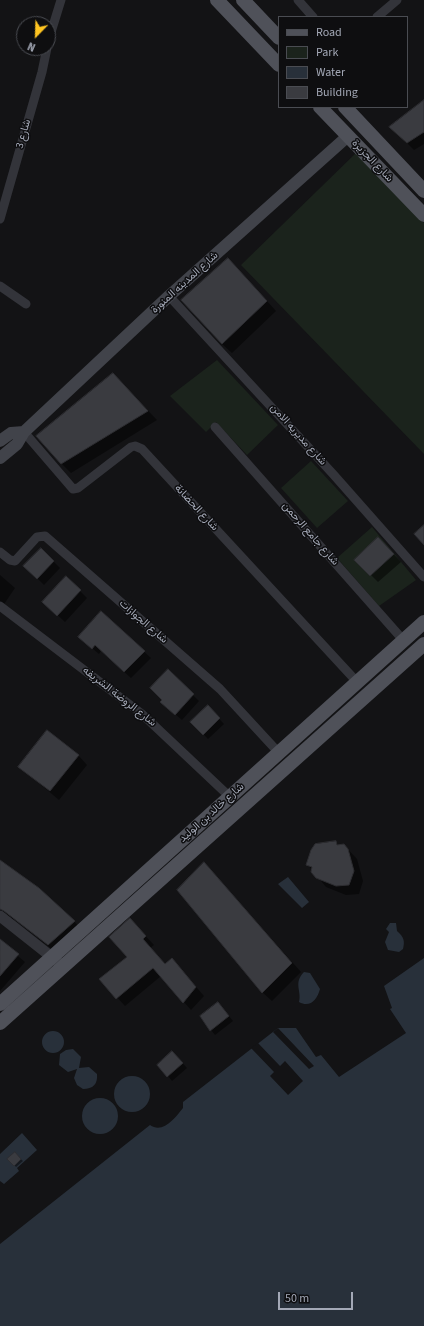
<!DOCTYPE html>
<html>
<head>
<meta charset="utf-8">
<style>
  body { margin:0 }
  #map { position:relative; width:424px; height:1326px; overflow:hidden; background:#131315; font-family:"Source Sans 3",sans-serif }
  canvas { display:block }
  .legend { position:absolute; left:278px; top:16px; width:130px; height:92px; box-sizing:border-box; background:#0e0e10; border:1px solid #4a4c52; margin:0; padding:5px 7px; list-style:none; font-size:12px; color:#a3a8b6 }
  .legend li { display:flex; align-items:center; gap:8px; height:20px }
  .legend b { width:20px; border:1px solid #4a4c52 }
  .north { position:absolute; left:16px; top:16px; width:40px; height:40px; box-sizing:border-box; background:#0e0e10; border:1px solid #4a4c52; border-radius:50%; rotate:203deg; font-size:11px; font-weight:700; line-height:16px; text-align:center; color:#a3a8b6 }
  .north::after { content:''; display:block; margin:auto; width:14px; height:18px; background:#ffc521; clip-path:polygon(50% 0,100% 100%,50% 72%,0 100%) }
  .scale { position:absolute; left:278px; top:1292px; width:75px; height:18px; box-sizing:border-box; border:2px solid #a3a8b6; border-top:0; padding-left:5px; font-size:12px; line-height:14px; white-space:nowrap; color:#a3a8b6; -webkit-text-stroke:3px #0e0e10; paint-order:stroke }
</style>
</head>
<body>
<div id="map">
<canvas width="424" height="1326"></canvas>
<ul class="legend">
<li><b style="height:5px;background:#4f5159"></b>Road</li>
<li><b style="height:11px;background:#1b231c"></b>Park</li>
<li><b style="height:11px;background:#28303a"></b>Water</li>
<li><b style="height:11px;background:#3a3b40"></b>Building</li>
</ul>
<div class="north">N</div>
<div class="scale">50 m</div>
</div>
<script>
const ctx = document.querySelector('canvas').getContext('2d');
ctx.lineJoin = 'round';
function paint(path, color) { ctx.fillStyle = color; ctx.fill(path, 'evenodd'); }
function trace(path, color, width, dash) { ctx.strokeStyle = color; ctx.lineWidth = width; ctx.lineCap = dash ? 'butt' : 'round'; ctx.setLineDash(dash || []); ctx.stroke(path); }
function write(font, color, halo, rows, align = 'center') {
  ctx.font = font + ' "Source Sans 3",Vazirmatn,sans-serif'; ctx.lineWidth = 3; ctx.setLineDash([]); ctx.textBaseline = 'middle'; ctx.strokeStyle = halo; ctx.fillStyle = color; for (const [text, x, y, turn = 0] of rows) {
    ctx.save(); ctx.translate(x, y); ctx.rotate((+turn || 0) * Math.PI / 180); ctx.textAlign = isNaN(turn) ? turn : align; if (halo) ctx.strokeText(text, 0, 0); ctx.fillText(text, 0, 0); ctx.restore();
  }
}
paint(new Path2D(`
  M357 152 424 223V454L241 265Z
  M217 360 278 425 247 455 216 422 206 432 170 396Z
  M311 461 348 501 317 528 281 488Z
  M372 527 416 580 379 606 337 558ZM378 537 394 554 370 576 354 560Z`), '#1b231c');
paint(new Path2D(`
  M288 877 309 902 302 908 278 884Z
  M390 923H396L397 931C404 937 405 941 403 949L399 952 388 950 385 942 389 932 386 929Z
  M424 958V1326H0V1244L150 1125C163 1134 175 1118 183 1108V1102L278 1028H296L316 1057 321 1055 339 1077 406 1033 390 1009 392 1008 384 986Z
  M304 972 310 973 320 989C317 1000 310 1008 299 1002 302 991 293 983 304 972Z
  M42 1042a11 11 0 1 1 22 0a11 11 0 1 1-22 0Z
  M73 1049 81 1057 79 1068 89 1067 97 1074C98 1084 93 1089 83 1089L77 1085 74 1078 77 1069 68 1072 59 1065 60 1054 66 1050Z
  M114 1094a18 18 0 1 1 36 0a18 18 0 1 1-36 0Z
  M82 1116a18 18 0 1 1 36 0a18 18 0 1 1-36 0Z
  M22 1133 37 1150 17 1168 19 1171 4 1184 0 1181V1154Z`), '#28303a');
paint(new Path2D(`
  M278 1028 314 1066 309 1069 273 1032Z
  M258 1043 280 1066 285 1061 303 1081 288 1095 270 1076 274 1072 251 1048Z`), '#131315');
paint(new Path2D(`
  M424 101V144L414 150 391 127Z
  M238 269 276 311 232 353 222 344Z
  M122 384 157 420 71 473 61 463Z
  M385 545 401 562 378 582 356 560Z
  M41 549 60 568 44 585 25 566Z
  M0 575 15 588 0 610Z
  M80 591 87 598 65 622 51 609Z
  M101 613 151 658 131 678 101 651 99 654 86 643Z
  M168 671 199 701 182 720 168 708Z
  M208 707 224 724 208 739 192 722Z
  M78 755 87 765 59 800 20 767Z
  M335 842 339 846 344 845 357 859 363 881 359 894 346 895 326 887 308 865Z
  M0 861 39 889 84 931 58 954 15 920 8 919 0 912Z
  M213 873 301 972 272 1001 262 992Z
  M138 928 154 945 150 948 166 965 172 959 204 996 191 1010 161 976 125 1006 101 980 128 958Z
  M0 941 25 962 0 991Z
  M218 1003 233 1021 215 1035 211 1030Z
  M177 1057 187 1068 172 1081 168 1076Z
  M15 1154 23 1161 16 1167 9 1159Z`), '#0007');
const building = new Path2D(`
  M424 100V132L407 143 389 127Z
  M228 258 267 301 222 344 181 300Z
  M113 373 148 411 61 464 36 436Z
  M424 525V545L414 534Z
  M378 537 394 554 370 576 354 560Z
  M41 548 54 561 37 579 23 566Z
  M66 576 81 590 57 616 42 602Z
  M101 611 145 651 124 672 95 645 92 649 78 637Z
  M168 669 194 694 175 715 160 702 162 700 150 688Z
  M208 705 220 718 203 735 190 722Z
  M47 730 79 755 50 791 18 767Z
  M336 841 337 845 344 844 348 849 354 871 349 885 336 886 316 878 311 872 312 867 306 865 311 850 315 844Z
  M0 860 39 888 75 921 48 945 4 911 0 909Z
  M204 862 292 963 262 993 177 890Z
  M130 918 146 936 143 939 165 964 172 958 196 987 183 1003 153 968 116 999 99 979 127 957 109 937Z
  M0 939 19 954 0 976Z
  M218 1002 229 1016 210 1031 200 1016Z
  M172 1051 183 1063 167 1077 157 1065Z
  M15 1152 21 1159 14 1166 7 1159Z`);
paint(building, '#3a3b40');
trace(building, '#2d2d31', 1);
trace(new Path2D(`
  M298 0 313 17
  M377 17 397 0
  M48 42 61 0
  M0 219 42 72 47 48
  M0 286 26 304
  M169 296 333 474 424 577
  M215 427 404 641
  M24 432 73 489 78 488 131 447 135 446 142 449 358 683
  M0 552 10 560 15 561 37 537 45 536 220 689 279 753
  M0 606 142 714 230 797`), '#33343a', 9);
trace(new Path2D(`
  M0 916 58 962`), '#33343a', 11);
trace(new Path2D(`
  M0 441 11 433 24 432
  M0 458 17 444 24 432 169 296 348 136`), '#41434a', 12);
trace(new Path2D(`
  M217 0 279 65
  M243 0 279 38
  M320 107 424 215
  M345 107 424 191
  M0 1004 424 622
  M0 1023 424 644`), '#4f5159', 14);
write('11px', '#a3a8b6', '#0e0e10', [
  ["شارع 3",24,134,-74],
  ["شارع الجزيرة",372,161,46],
  ["شارع المدينه المنورة",185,283,-42],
  ["شارع مديريه الامن",298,435,48],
  ["شارع الحضانة",196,508,47],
  ["شارع جامع الرحمن",310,534,49],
  ["شارع الجوازات",143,622,41],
  ["شارع الروضة الشريفه",119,697,38],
  ["شارع خالد بن الوليد",212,813,-42]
]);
</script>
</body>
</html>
